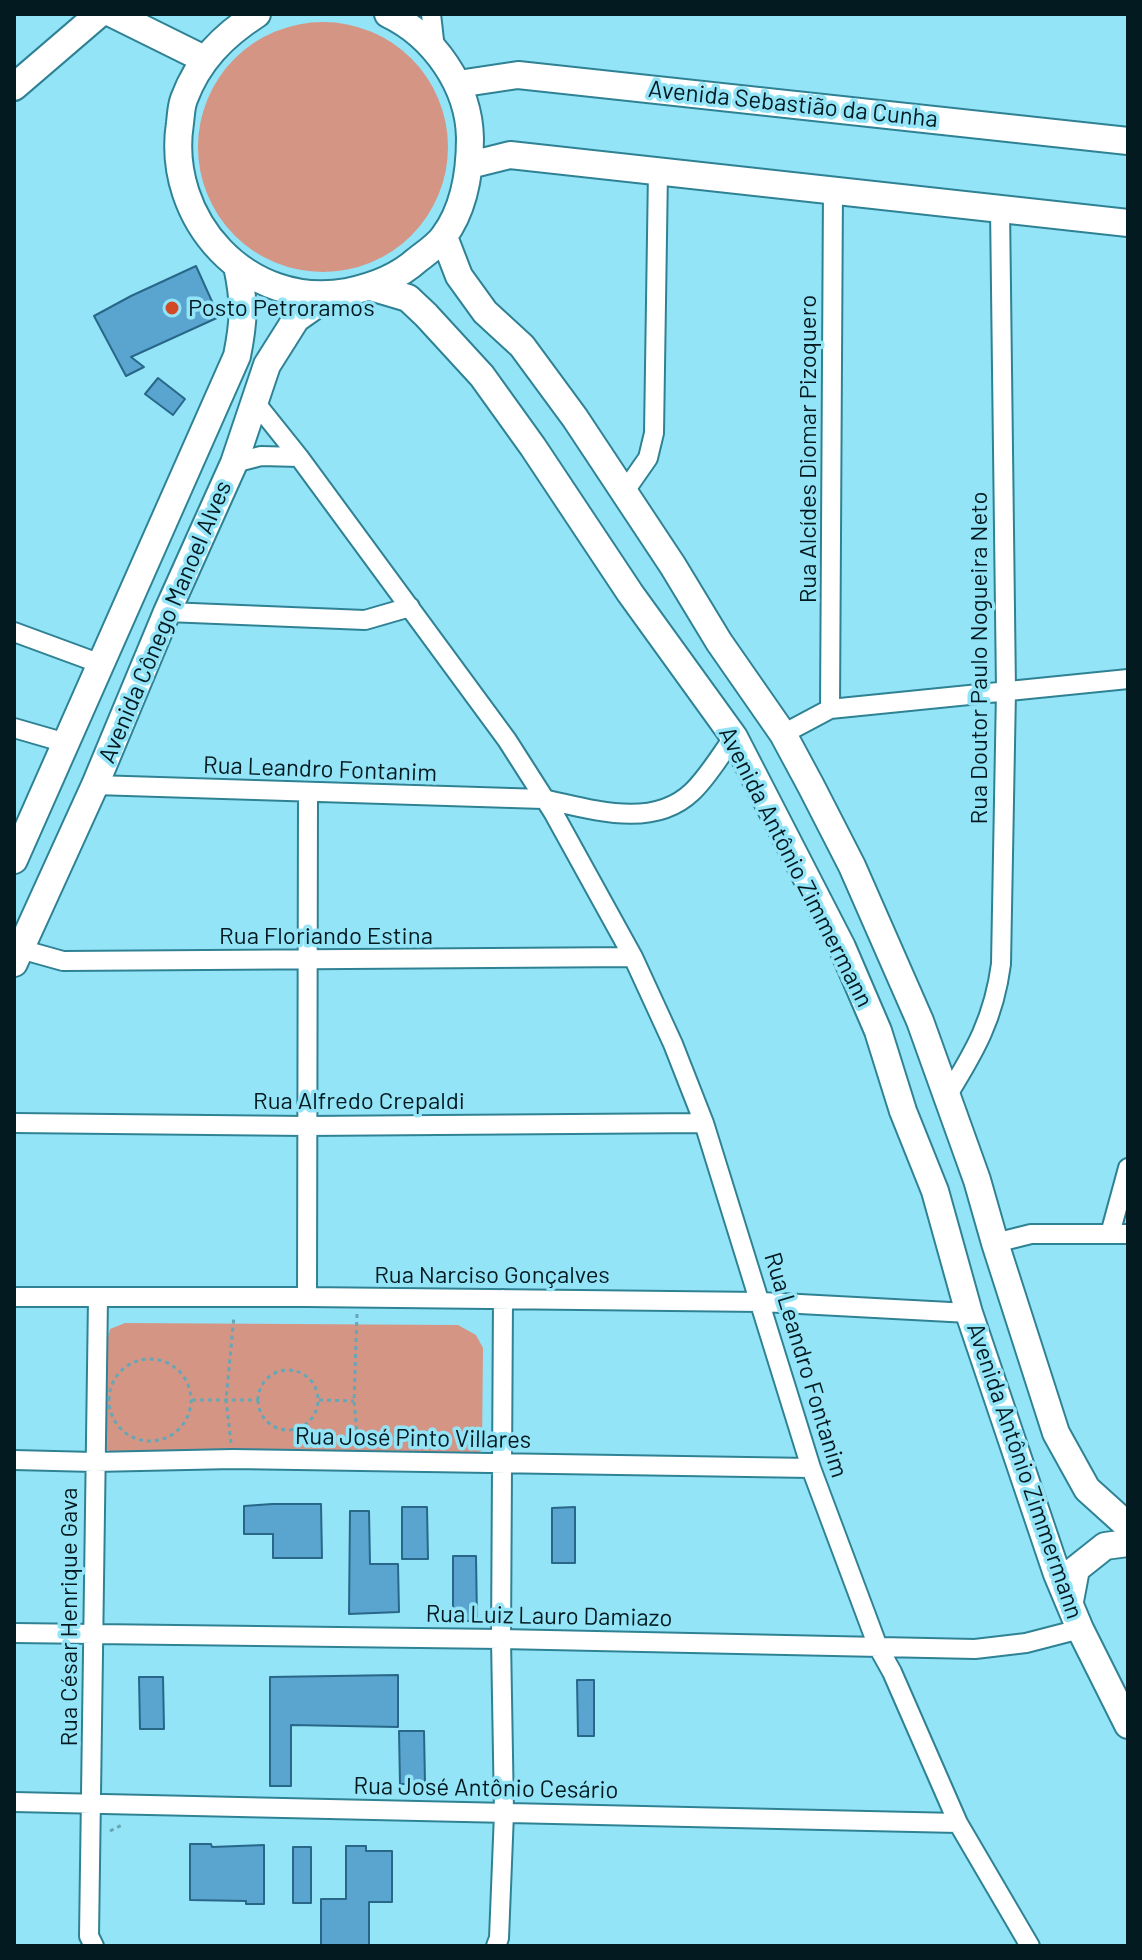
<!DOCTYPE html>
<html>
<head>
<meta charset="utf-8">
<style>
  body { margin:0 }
  #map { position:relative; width:1142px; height:1960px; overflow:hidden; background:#94e4f7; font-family:Barlow,sans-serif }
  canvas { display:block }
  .frame { position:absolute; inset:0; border:16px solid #021a20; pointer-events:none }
</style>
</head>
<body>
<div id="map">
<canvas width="1142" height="1960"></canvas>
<div class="frame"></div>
</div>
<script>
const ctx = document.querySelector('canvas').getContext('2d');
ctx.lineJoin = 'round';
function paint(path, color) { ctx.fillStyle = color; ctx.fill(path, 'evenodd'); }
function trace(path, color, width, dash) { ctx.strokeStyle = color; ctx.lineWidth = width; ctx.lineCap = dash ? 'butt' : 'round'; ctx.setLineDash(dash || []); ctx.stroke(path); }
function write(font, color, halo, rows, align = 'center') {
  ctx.font = font + ' Barlow,sans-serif'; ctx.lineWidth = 7; ctx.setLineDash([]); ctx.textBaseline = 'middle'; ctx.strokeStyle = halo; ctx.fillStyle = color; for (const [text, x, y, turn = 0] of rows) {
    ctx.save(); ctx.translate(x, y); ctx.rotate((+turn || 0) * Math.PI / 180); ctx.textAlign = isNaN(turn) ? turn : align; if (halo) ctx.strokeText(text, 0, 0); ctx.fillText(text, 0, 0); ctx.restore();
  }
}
paint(new Path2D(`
  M198 147a125 125 0 1 1 250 0a125 125 0 1 1-250 0Z
  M125 1323 458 1325 476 1335 483 1348 482 1450 475 1455 112 1453 106 1449 104 1438 107 1341 110 1329Z`), '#d59585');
const building = new Path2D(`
  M196 266 219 317 131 357 144 367 126 376 94 316 131 296Z
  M158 378 185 399 173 415 145 394Z
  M272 1504H321L322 1558H273V1534H244V1506Z
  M402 1507H427L428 1559H402Z
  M575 1507V1563H552V1508Z
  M350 1511H369L370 1564H398L399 1612 349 1614Z
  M453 1556H476L477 1621H453Z
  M398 1675V1727L291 1725V1786H270V1677Z
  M139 1677H163L164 1729H140Z
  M577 1680H594V1736H578Z
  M399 1731H424L425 1784H400Z
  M190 1844H211L212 1847 264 1845V1904H246V1901L190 1900Z
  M346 1846H366V1851H392V1902H369V1946H321V1899H346Z
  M293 1847H311V1903H293Z`);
paint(building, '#59a5cf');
trace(building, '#286788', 2);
const street = new Path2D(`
  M431 14 435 49
  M255 402 299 457 507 740 553 812 633 957 673 1044 704 1123 811 1468 878 1647 892 1672 958 1823 1030 1946
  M234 463 261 456 299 457
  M625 491 648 458 654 433 658 171
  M167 612 365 620 410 607
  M14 632 101 664
  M830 709 833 189
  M14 728 66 743
  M783 734 830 709 1128 679
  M95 785 543 799C591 809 652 830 692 792 708 777 721 754 734 737
  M20 949 63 961 633 957
  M947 1096C975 1051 994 1018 1001 964L1006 691 1000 208
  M14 1123 306 1126 704 1123
  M1110 1234 1128 1168
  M995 1243 1031 1234H1128
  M14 1297H307L762 1302 969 1313
  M307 1297 308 793
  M14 1460 94 1462 233 1459 811 1468
  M14 1633 501 1639 975 1649 1026 1643 1080 1629
  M14 1802 958 1823
  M94 1946 89 1936 98 1298
  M496 1946 499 1938 504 1813 501 1639 503 1299`);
const secondary = new Path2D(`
  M113 14 204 59
  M257 14C223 36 198 61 184 99 181 107 181 115 180 123 165 219 247 310 347 292 372 287 397 278 417 260 426 253 438 245 444 236 464 209 470 171 470 138 469 86 434 36 388 14
  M458 84 518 75 1128 141
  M14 87 99 14
  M470 165 510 155 1128 223
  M444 237 459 276 485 312 522 346 575 418 673 566 719 642 783 734 811 786 852 866 920 1021 977 1180 995 1243 1056 1433 1087 1489 1128 1526
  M371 287 408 298 426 315 482 376 533 447 630 593 734 737 842 947 878 1031 903 1111 935 1191 969 1313 1057 1574 1080 1629 1128 1725
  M14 860 237 356C244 321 245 302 237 266
  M14 963 95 785 167 612 234 463 267 365 296 319 330 295
  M1070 1601 1076 1569 1105 1546 1128 1543`);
trace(street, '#2f8294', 22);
trace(secondary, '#2f8294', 30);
trace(new Path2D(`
  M357 1314 354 1401 358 1442
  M109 1400a41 41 0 1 1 82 0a41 41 0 1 1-82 0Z
  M258 1400a30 30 0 1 1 60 0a30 30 0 1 1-60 0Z
  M192 1400H258
  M319 1400 354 1401
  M231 1443 226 1400 234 1316
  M110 1831 124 1824`), '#67a6b5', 3, [4, 4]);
trace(street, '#fff', 18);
trace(secondary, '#fff', 26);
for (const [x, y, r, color] of [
  [172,308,8,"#d24926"]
]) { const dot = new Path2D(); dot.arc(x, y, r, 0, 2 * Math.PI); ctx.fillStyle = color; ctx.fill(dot); trace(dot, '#94e4f7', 3); }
write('24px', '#021a20', '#94e4f7', [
  ["Avenida Sebastião da Cunha",793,104,6],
  ["Rua Alcídes Diomar Pizoquero",808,449,-90],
  ["Avenida Cônego Manoel Alves",165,622,-67],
  ["Rua Doutor Paulo Nogueira Neto",979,658,-90],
  ["Rua Leandro Fontanim",320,769,2],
  ["Avenida Antônio Zimmermann",796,867,63],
  ["Rua Floriando Estina",326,936],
  ["Rua Alfredo Crepaldi",359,1101],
  ["Rua Narciso Gonçalves",492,1275],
  ["Rua Leandro Fontanim",806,1365,73],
  ["Rua José Pinto Villares",413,1438,1],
  ["Avenida Antônio Zimmermann",1025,1471,71],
  ["Rua Luiz Lauro Damiazo",549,1616,1],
  ["Rua César Henrique Gava",69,1617,-90],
  ["Rua José Antônio Cesário",486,1788,1]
]);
write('24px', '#021a20', '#94e4f7', [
  ["Posto Petroramos",188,308]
], 'left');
</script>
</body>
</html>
